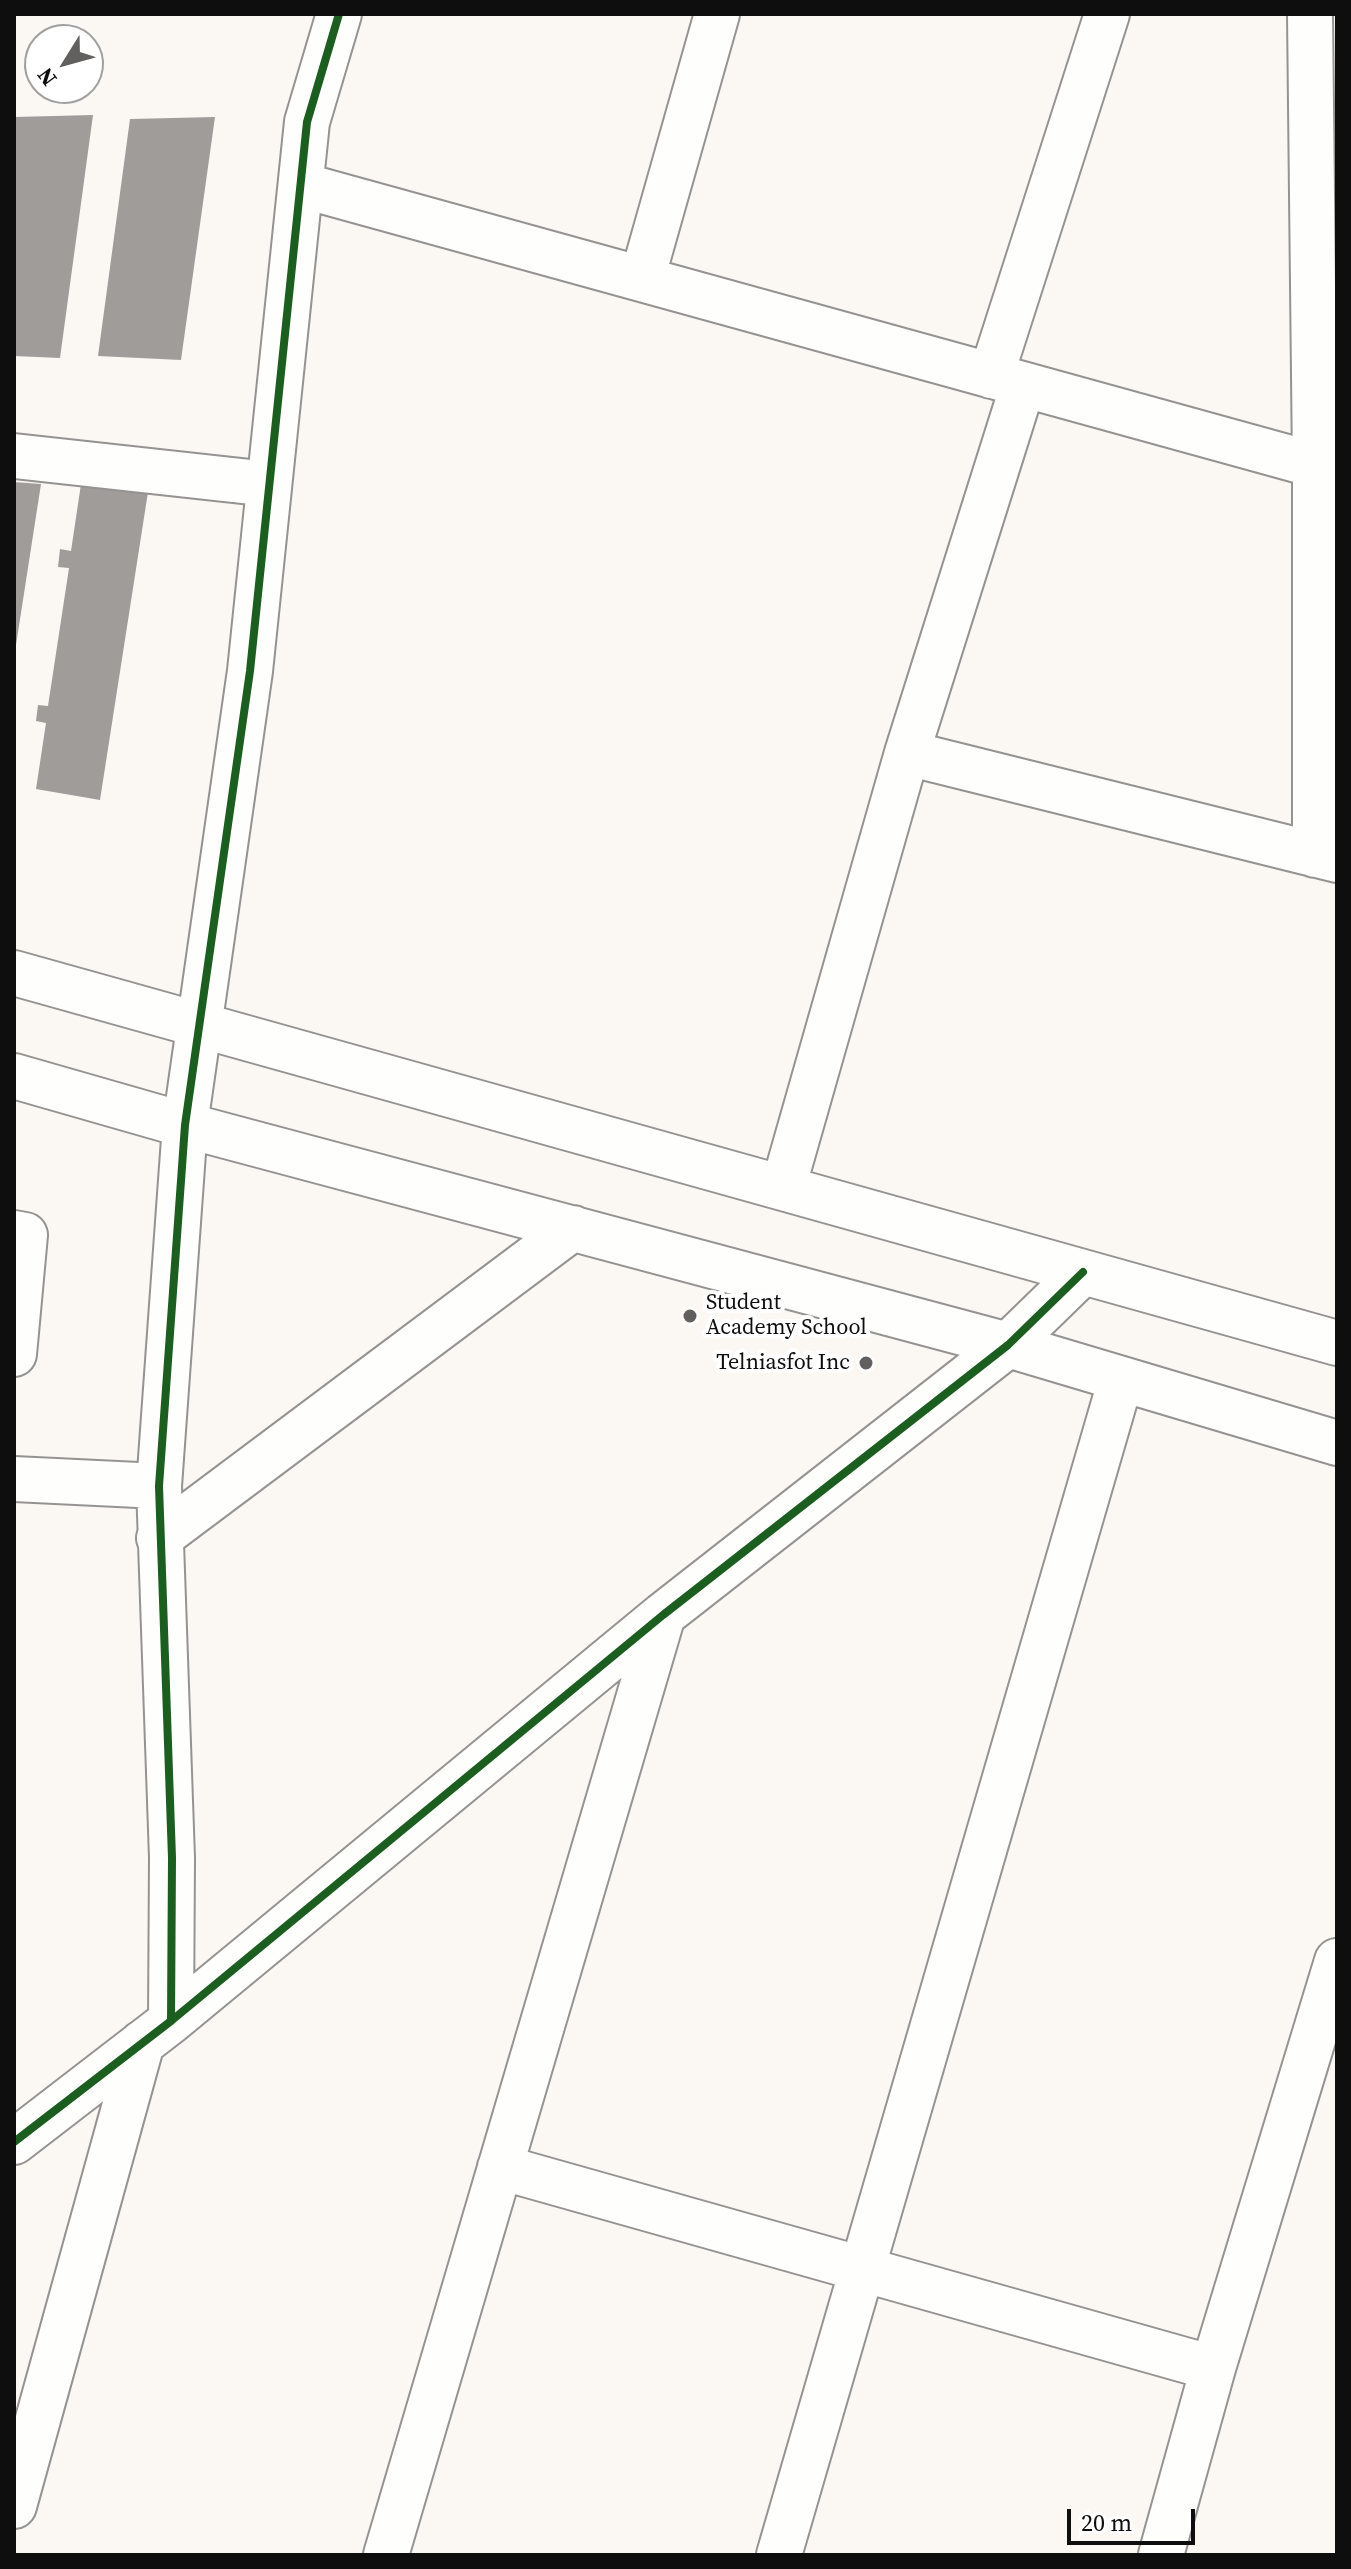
<!DOCTYPE html>
<html>
<head>
<meta charset="utf-8">
<style>
  body { margin:0 }
  #map { position:relative; width:1351px; height:2569px; overflow:hidden; background:#fbf8f4; font-family:"Source Serif 4",serif }
  canvas { display:block }
  .frame { position:absolute; inset:0; border:16px solid #0e0e0e; pointer-events:none }
  .north { position:absolute; left:24px; top:24px; width:80px; height:80px; box-sizing:border-box; background:#fff; border:2px solid #9f9f9f; border-radius:50%; rotate:233deg; font-size:22px; font-weight:700; line-height:32px; text-align:center; color:#0e0e0e }
  .north::after { content:''; display:block; margin:auto; width:28px; height:36px; background:#61605e; clip-path:polygon(50% 0,100% 100%,50% 72%,0 100%) }
  .scale { position:absolute; left:1067px; top:2509px; width:128px; height:36px; box-sizing:border-box; border:4px solid #0e0e0e; border-top:0; padding-left:10px; font-size:24px; line-height:28px; white-space:nowrap; color:#0e0e0e; -webkit-text-stroke:6px #fff; paint-order:stroke }
</style>
</head>
<body>
<div id="map">
<canvas width="1351" height="2569"></canvas>
<div class="frame"></div>
<div class="north">N</div>
<div class="scale">20 m</div>
</div>
<script>
const ctx = document.querySelector('canvas').getContext('2d');
ctx.lineJoin = 'round';
function paint(path, color) { ctx.fillStyle = color; ctx.fill(path, 'evenodd'); }
function trace(path, color, width, dash) { ctx.strokeStyle = color; ctx.lineWidth = width; ctx.lineCap = dash ? 'butt' : 'round'; ctx.setLineDash(dash || []); ctx.stroke(path); }
function write(font, color, halo, rows, align = 'center') {
  ctx.font = font + ' "Source Serif 4",serif'; ctx.lineWidth = 8; ctx.setLineDash([]); ctx.textBaseline = 'middle'; ctx.strokeStyle = halo; ctx.fillStyle = color; for (const [text, x, y, turn = 0] of rows) {
    ctx.save(); ctx.translate(x, y); ctx.rotate((+turn || 0) * Math.PI / 180); ctx.textAlign = isNaN(turn) ? turn : align; if (halo) ctx.strokeText(text, 0, 0); ctx.fillText(text, 0, 0); ctx.restore();
  }
}
paint(new Path2D(`
  M93 115 60 358 14 356V117Z
  M215 117 181 360 98 356 130 119Z
  M14 482 41 484 16 645 14 644Z
  M81 484 148 492 100 800 36 789 46 723 36 721 38 705 48 706 69 568 58 567 60 549 71 551Z`), '#9f9c99');
const minor = new Path2D(`
  M1310 14 1315 465V855
  M301 185 1337 471
  M642 279 717 14
  M991 376 1107 14
  M14 456 269 484
  M907 753 1337 860
  M14 973 1337 1343
  M14 1076 185 1125 1008 1345 1337 1443
  M783 1188 907 753 1023 385
  M14 1233 25 1235 14 1354
  M14 1479 159 1486
  M159 1538 573 1228
  M171 2021 172 1858 159 1486 185 1125 250 671 307 122 339 14
  M14 2142 171 2021 663 1615 1008 1345 1083 1272
  M500 2167 1213 2368
  M14 2506 142 2043
  M386 2555 663 1615
  M779 2555 1121 1379
  M1161 2555 1213 2368 1337 1961`);
trace(minor, '#959392', 48);
trace(minor, '#fefefd', 44);
trace(new Path2D(`
  M171 2021 172 1858 159 1486 185 1125 250 671 307 122 339 14
  M14 2142 171 2021 663 1615 1008 1345 1083 1272`), '#1b5e20', 8);
for (const [x, y, r, color] of [
  [690,1316,8,"#61605e"],
  [866,1363,8,"#61605e"]
]) { const dot = new Path2D(); dot.arc(x, y, r, 0, 2 * Math.PI); ctx.fillStyle = color; ctx.fill(dot); trace(dot, '#fff', 3); }
write('22px', '#0e0e0e', '#fff', [
  ["Student",706,1303],
  ["Academy School",706,1328],
  ["Telniasfot Inc",850,1363,"right"]
], 'left');
</script>
</body>
</html>
